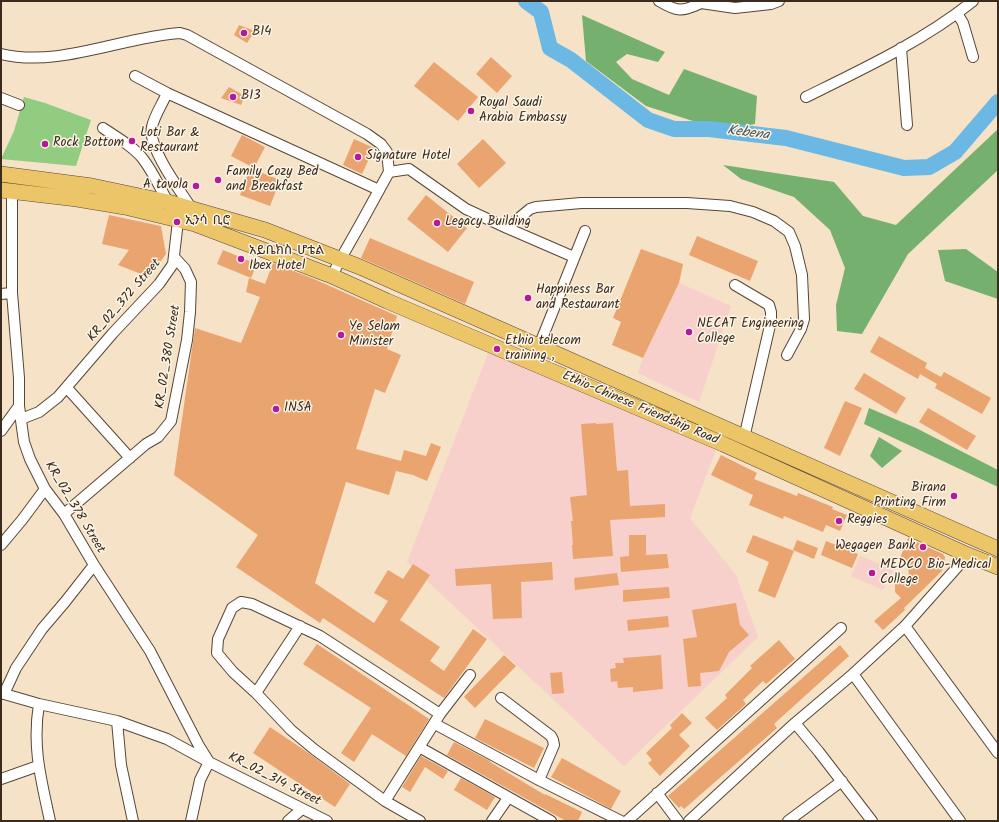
<!DOCTYPE html>
<html>
<head>
<meta charset="utf-8">
<style>
  body { margin:0 }
  #map { position:relative; width:999px; height:822px; overflow:hidden; background:#f5e2c7; font-family:Kalam,sans-serif }
  canvas { display:block }
  .frame { position:absolute; inset:0; border:2px solid #3b2a1e; pointer-events:none }
</style>
</head>
<body>
<div id="map">
<canvas width="999" height="822"></canvas>
<div class="frame"></div>
</div>
<script>
const ctx = document.querySelector('canvas').getContext('2d');
ctx.lineJoin = 'round';
function paint(path, color) { ctx.fillStyle = color; ctx.fill(path, 'evenodd'); }
function trace(path, color, width, dash) { ctx.strokeStyle = color; ctx.lineWidth = width; ctx.lineCap = dash ? 'butt' : 'round'; ctx.setLineDash(dash || []); ctx.stroke(path); }
function write(font, color, halo, rows, align = 'center') {
  ctx.font = font + ' Kalam,"Noto Sans Ethiopic",sans-serif'; ctx.lineWidth = 3; ctx.setLineDash([]); ctx.textBaseline = 'middle'; ctx.strokeStyle = halo; ctx.fillStyle = color; for (const [text, x, y, turn = 0] of rows) {
    ctx.save(); ctx.translate(x, y); ctx.rotate((+turn || 0) * Math.PI / 180); ctx.textAlign = isNaN(turn) ? turn : align; if (halo) ctx.strokeText(text, 0, 0); ctx.fillText(text, 0, 0); ctx.restore();
  }
}
paint(new Path2D(`
  M679 283 731 306 699 402 638 373 643 358Z
  M489 351 716 450 690 518 736 575 758 637 624 766 407 562Z
  M860 556 894 570 883 590 851 576Z`), '#f7d0cb');
paint(new Path2D(`
  M24 97 45 103 91 120 76 166 1 159 14 131Z`), '#92cc80');
paint(new Path2D(`
  M582 15 665 52 658 62 627 54 616 62 632 79 669 95 684 69 757 96 755 124 721 130 646 106 586 61Z
  M998 129V170L908 254 862 334 837 331 836 305 845 268 830 230 794 197 741 179 723 165 834 182 863 216 896 225Z
  M966 249 998 272V299L945 281 938 250Z
  M869 408 916 428 998 470V487L864 424Z
  M879 437 902 451 882 468 870 456Z`), '#75b06e');
trace(new Path2D(`
  M526 1 541 12 550 48 571 60 648 120 674 129H709L786 138 904 168 929 167 955 152 998 102`), '#6bb8e5', 16);
paint(new Path2D(`
  M239 25 255 31 247 43 234 35Z
  M491 57 512 76 497 93 476 74Z
  M434 62 478 97 458 121 414 86Z
  M229 87 245 96 241 105 221 98Z
  M242 135 265 147 254 168 231 156Z
  M354 139 374 148 362 174 343 165Z
  M483 139 506 163 479 188 457 164Z
  M250 168 280 180 270 206 240 195Z
  M426 195 467 228 448 252 407 219Z
  M109 215 161 226 166 254 149 277 118 265 129 250 102 244Z
  M697 236 758 261 750 281 689 255Z
  M370 238 474 282 465 304 361 258Z
  M641 249 683 264 679 283 643 358 612 345 621 322 613 318Z
  M223 250 257 264 251 278 217 264Z
  M273 263 314 279 397 316 387 349 401 355 385 393 375 389 356 449 401 461 404 450 426 456 431 443 441 447 427 481 413 475 396 471 389 495 346 482 315 583 374 623 388 601 374 593 388 570 403 579 413 564 430 575 400 620 440 647 430 661 444 671 473 629 487 639 444 698 323 618 320 623 236 567 258 535 174 475 195 328 241 343 260 297 246 292 249 278 265 284Z
  M879 336 927 363 925 368 941 377 944 372 991 398 982 414 935 388 937 384 920 374 918 379 870 352Z
  M864 373 906 398 896 414 854 389Z
  M845 401 862 408 840 456 824 448Z
  M928 408 976 436 967 450 919 422Z
  M596 423V424L613 423 617 471 628 470 630 506 665 504V517L610 520 613 556 573 559 572 545H573L571 521H573L570 497 587 495 581 424Z
  M721 455 757 473 754 479 797 496 798 493 833 507 832 509 847 515 840 531 826 525 823 532 784 516 783 519 749 505 753 495 711 475Z
  M629 535H646V555L667 554 669 568 621 572 620 557 629 556Z
  M753 535 794 551 775 598 758 591 769 562 746 552Z
  M908 538 943 554 945 557 944 565 942 571 904 608 905 610 883 630 874 621 901 598 895 592V584L909 575 907 561 900 558Z
  M797 540 818 548 814 559 793 550Z
  M826 541 858 554 852 568 821 555Z
  M552 562 553 580 521 582 522 618 493 619 491 584 456 586 455 569Z
  M617 573 619 585 575 590 574 578Z
  M669 587 670 598 623 602V590Z
  M736 603 740 625 749 635 729 652 719 671 700 673 701 686 688 687 683 639 697 637 692 610Z
  M668 616 669 627 628 631 627 620Z
  M779 640 795 659 766 684 763 681 743 700 746 704 717 730 705 718 727 698 725 695 752 668 750 666Z
  M317 644 429 719 406 756 372 734 354 762 341 753 371 708 303 664Z
  M840 645 849 656 774 724 777 728 684 809 681 806 679 808 668 796Z
  M504 655 516 666 475 708 464 697Z
  M661 655 663 689 633 692V687L618 688 617 681 611 682 610 669 616 668 615 663H624L623 658Z
  M562 672 564 693 552 694 550 673Z
  M682 713 692 723 679 735 690 746 660 776 648 763 652 760 646 753 672 728 670 725Z
  M485 719 544 748 534 768 475 738Z
  M270 727 307 752 350 784 335 807 253 753Z
  M454 742 490 761V762L545 795V794L582 812 578 821H566L447 755Z
  M421 756 448 771 443 779 425 767 410 792 402 787Z
  M562 758 621 791 611 809 551 777Z
  M461 778 495 797 487 810 454 790Z`), '#eaa46f');
const minor = new Path2D(`
  M659 1C677 12 682 12 701 3
  M702 1 701 3 735 8 771 4 779 1
  M957 13 963 23 973 57
  M901 48 907 125
  M1 54C59 68 122 37 180 33L187 35 367 134 381 144 387 152 389 172 361 223 340 260 332 276
  M135 76 167 93 379 190
  M167 93C163 103 154 116 152 127 147 147 181 192 192 209
  M806 97C863 69 923 41 973 1
  M1 98 19 105
  M103 128C116 137 133 146 143 159 153 172 160 188 168 202
  M389 172 409 169 466 209 507 228 574 257
  M12 191V293L19 378V406L24 442 30 459 45 489 64 514 94 565 150 651 199 746 209 762
  M507 228 530 209 536 207 581 203H687L730 206 753 212 774 221 789 232 795 246 802 275 804 319 801 329 787 355
  M735 285 769 305 771 312V321L744 438
  M1 294 12 293
  M539 346 585 231
  M67 388 130 458
  M21 419 39 412 58 397 113 333 159 284 173 264 178 221
  M1 431 19 406
  M64 514 146 444 158 437 171 421 187 340 190 312 191 282 185 269 174 257
  M1 545 22 520 45 489
  M905 626 998 753
  M1 693 39 704
  M256 693 300 626
  M4 694 16 668 42 629 65 602 94 565
  M501 698 551 736 553 740 554 745 539 780
  M117 721 121 765 133 821
  M795 723 853 674
  M435 724 539 780 621 821
  M419 747 551 821
  M1 779 38 766
  M657 793 678 821
  M385 801 440 714 470 675
  M50 821C41 779 32 747 39 704L117 721 167 739 209 762 327 821
  M191 821 200 780 209 762
  M288 821 302 809
  M420 821 385 801 315 750 291 730 256 693 233 672 217 653 218 639 232 608 241 602 252 604 320 636 440 714
  M492 821 508 798
  M627 821 841 628
  M689 821 795 723 819 752 872 821
  M788 821 842 781
  M960 821 853 674 905 626 968 555`);
const primary = new Path2D(`
  M1 174 92 186 168 202 265 230 360 267 998 549
  M1 190 77 199 125 207 195 224 332 276 387 301 723 444 968 555 998 567`);
trace(minor, '#574637', 12);
trace(primary, '#574637', 16);
trace(minor, '#fff', 10);
trace(primary, '#ecc569', 15);
for (const [x, y, r, color] of [
  [244,33,4,"#b5179e"],
  [233,97,4,"#b5179e"],
  [471,111,4,"#b5179e"],
  [132,141,4,"#b5179e"],
  [45,144,4,"#b5179e"],
  [358,157,4,"#b5179e"],
  [218,180,4,"#b5179e"],
  [196,186,4,"#b5179e"],
  [177,222,4,"#b5179e"],
  [437,223,4,"#b5179e"],
  [241,259,4,"#b5179e"],
  [528,298,4,"#b5179e"],
  [689,332,4,"#b5179e"],
  [341,335,4,"#b5179e"],
  [497,349,4,"#b5179e"],
  [276,409,4,"#b5179e"],
  [954,496,4,"#b5179e"],
  [839,521,4,"#b5179e"],
  [923,547,4,"#b5179e"],
  [872,573,4,"#b5179e"]
]) { const dot = new Path2D(); dot.arc(x, y, r, 0, 2 * Math.PI); ctx.fillStyle = color; ctx.fill(dot); trace(dot, '#fcf5e5', 1.5); }
write('13px', '#3b2a1e', '#fcf5e5', [
  ["B14",252,33],
  ["B13",241,97],
  ["Royal Saudi",479,104],
  ["Arabia Embassy",479,119],
  ["Loti Bar &",140,134],
  ["Restaurant",140,149],
  ["Rock Bottom",53,144],
  ["Signature Hotel",366,157],
  ["Family Cozy Bed",226,173],
  ["and Breakfast",226,188],
  ["A tavola",188,186,"right"],
  ["ኢንሳ ቢሮ",185,222],
  ["Legacy Building",445,223],
  ["አይቤክስ ሆቴል",249,252],
  ["Ibex Hotel",249,267],
  ["Happiness Bar",536,291],
  ["and Restaurant",536,306],
  ["NECAT Engineering",697,325],
  ["College",697,340],
  ["Ye Selam",349,328],
  ["Minister",349,343],
  ["Ethio telecom",505,342],
  ["training ,",505,357],
  ["INSA",284,409],
  ["Birana",946,489,"right"],
  ["Printing Firm",946,504,"right"],
  ["Reggies",847,521],
  ["Wegagen Bank",915,547,"right"],
  ["MEDCO Bio-Medical",880,566],
  ["College",880,581]
], 'left');
write('13px', '#3b2a1e', '#fcf5e5', [
  ["KR_02_372 Street",125,301,-49],
  ["KR_02_380 Street",169,357,-81],
  ["Ethio-Chinese Friendship Road",640,409,23],
  ["KR_02_378 Street",74,508,59],
  ["KR_02_314 Street",274,780,27]
]);
write('italic 14px', '#49555a', '#fcf5e5', [
  ["Kebena",748,134,7]
]);
</script>
</body>
</html>
